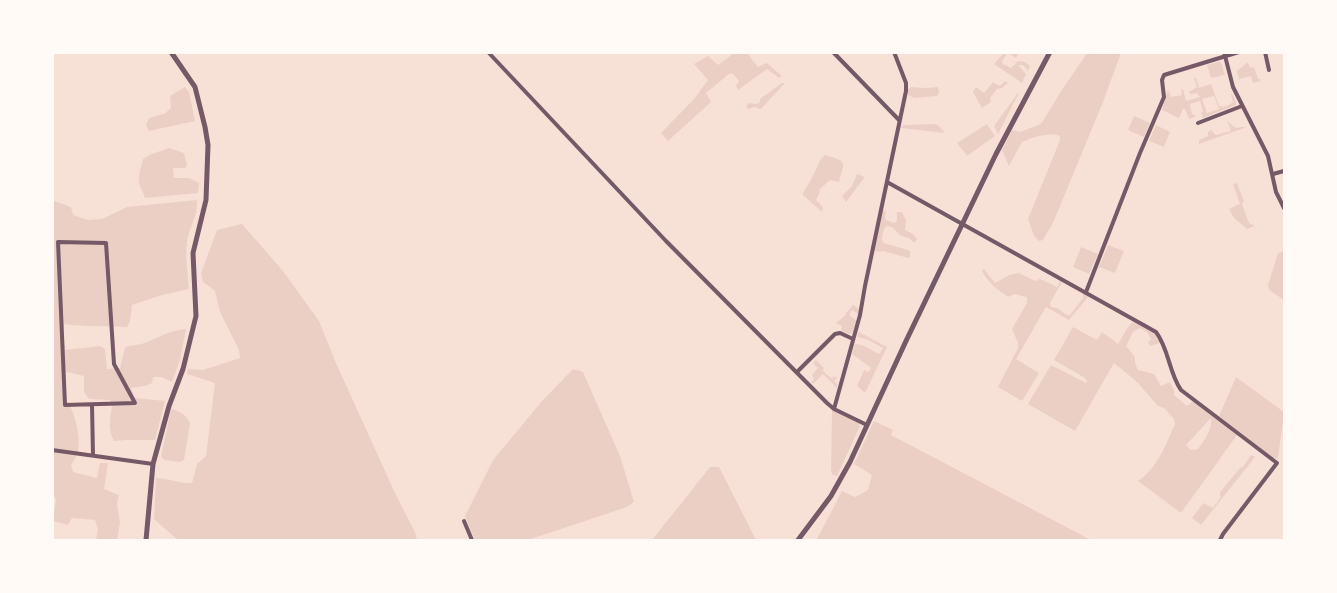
<!DOCTYPE html>
<html>
<head>
<meta charset="utf-8">
<style>
  body { margin:0 }
  #map { position:relative; width:1337px; height:593px; overflow:hidden; background:#f7e1d7; font-family:"Alegreya Sans",sans-serif }
  canvas { display:block }
  .frame { position:absolute; inset:0; border:54px solid #fffaf5; pointer-events:none }
</style>
</head>
<body>
<div id="map">
<canvas width="1337" height="593"></canvas>
<div class="frame"></div>
</div>
<script>
const ctx = document.querySelector('canvas').getContext('2d');
ctx.lineJoin = 'round';
function paint(path, color) { ctx.fillStyle = color; ctx.fill(path, 'evenodd'); }
function trace(path, color, width, dash) { ctx.strokeStyle = color; ctx.lineWidth = width; ctx.lineCap = dash ? 'butt' : 'round'; ctx.setLineDash(dash || []); ctx.stroke(path); }
paint(new Path2D(`
  M1088 52 1121 53 1103 102 1053 223 1043 240 1039 241 1034 236 1028 219 1060 140V136C1048 132 1034 137 1022 142L1009 166 1002 150 1012 130 1020 132 1041 124 1063 88Z
  M734 53H747L758 67 767 63 782 76 779 78 767 69 738 90 736 86 739 81 733 74 730 73 706 93 711 102 668 141 661 133 694 99 708 80 694 64 708 56 718 65Z
  M1004 53H1019L1016 58 1010 54H1007L1002 61 1003 64 1011 68 1018 61 1025 62 1030 66 1028 71 1023 65H1018L1026 74 1022 83 994 64Z
  M1218 62H1221L1225 75 1211 78 1207 65Z
  M1248 62 1250 68 1254 67 1258 79H1260L1261 81 1253 83 1251 76 1239 79 1237 71Z
  M1194 78H1196L1199 88 1211 84 1219 106C1227 108 1228 105 1233 102L1231 94H1232L1236 102V105L1203 118 1201 113 1203 111 1200 101 1190 104 1192 114 1195 115V117L1189 119 1185 109H1183L1179 118 1162 110 1168 89 1171 97 1182 95 1181 90 1183 89 1186 101 1200 97 1197 93 1191 94 1189 92 1197 87ZM1214 96 1219 109 1207 113 1202 99Z
  M1005 81 1008 83 1002 88 997 89 990 98 991 102 982 108 973 92 976 87 984 93 993 82 1000 86Z
  M782 83H785L761 109 754 107 749 109 746 107 748 103 757 104 760 102V99Z
  M185 87 189 92 195 121 149 131 146 125 149 118 164 114 171 108 170 96Z
  M911 87 926 88 938 87 939 93 937 96 914 98 908 95V89Z
  M1018 93H1019L998 134 994 126Z
  M1134 116 1150 123 1144 137 1128 130Z
  M1227 120C1238 132 1234 126 1247 127L1199 144V140L1208 136V132L1211 130 1216 135 1231 131Z
  M933 124 938 125 945 133 901 128 903 125Z
  M987 124 995 136 967 156 957 143Z
  M1156 125 1170 132 1164 147 1149 141Z
  M169 148 184 153 187 165 185 168H173L174 178H189L199 183 198 193 145 198C144 193 140 188 139 183 138 175 141 167 143 159L152 154Z
  M825 155C849 162 844 162 839 182L830 180 819 190 820 192 816 200 823 207 822 212 803 195V193L813 176 820 160Z
  M857 174 865 177 846 202 842 196 852 186Z
  M1237 183 1244 202 1242 204 1249 223 1255 226 1247 229 1234 218 1229 209 1240 204 1233 184Z
  M52 200 71 207 73 215 88 220 102 219 127 207 197 200C198 217 189 227 187 242 185 258 188 273 189 289L162 295 132 305 130 321 127 327C106 326 85 327 65 324L63 327 65 350 100 346 105 349 107 369 120 368 125 348C131 344 138 346 144 343 159 338 169 330 186 329L180 360 172 382 162 377H153L152 383 145 386 131 388 135 398 165 401 155 440H127L114 441C111 435 109 428 110 420 110 411 114 409 110 400L89 399 84 392V376L66 372C58 388 64 395 71 408 76 418 81 441 78 451 77 456 74 460 71 465L73 472 97 478 100 463H108L104 489 119 495 117 503 120 523 117 540H96L98 529 95 520 72 518 68 525 53 521 56 499 52 493Z
  M884 210 886 212 885 217 886 220 894 223 897 221V212H902L906 220 905 230 913 234 917 239 914 243 909 238 901 236 892 227 887 226C883 229 881 238 883 243L908 250 910 251V257L908 258 883 251 877 252 871 248 882 211Z
  M242 224 283 271 319 321 336 363 395 493 415 532 417 540H178L154 519 156 478C168 478 180 484 192 483L197 464 206 456 215 383 187 374 188 369 203 370 240 358 239 350 220 312 215 291 203 282 201 273 217 230Z
  M1108 245 1124 251 1115 273 1099 267Z
  M1081 247 1098 254 1089 274 1073 267Z
  M1284 251V300L1269 290 1268 285 1278 253Z
  M984 269 995 283 1009 275 1019 273 1035 281 1040 279 1057 287 1060 281 1062 282 1050 303 1051 307 1057 308 1067 315H1070L1083 298V293L1088 297 1069 320 1046 307 1016 359 1039 373 1022 401 998 387 1018 348V343L1012 329 1027 303V297L1014 294 1008 297C998 290 988 283 982 271Z
  M853 305 859 309 858 314 852 310 849 315 857 321 853 333 848 334 841 331 842 326 836 323 846 315V313Z
  M1133 322 1154 333 1160 343 1150 346 1148 343 1151 339 1147 332 1140 328 1133 332 1126 346 1135 357V363L1138 370 1154 374 1161 386 1170 382 1174 390V395L1187 406 1193 401 1237 435 1181 513 1138 481C1158 467 1165 446 1175 424L1174 419 1164 408 1158 406 1137 382 1114 363 1075 431 1028 404 1051 365 1086 383 1087 381 1085 378 1054 360 1073 327 1097 340 1102 332 1118 344 1128 327ZM1211 418C1212 430 1205 439 1198 449L1191 450 1186 445Z
  M859 332 887 347 865 393 857 386 864 370 868 372 871 368 852 354 855 344 862 345 879 354 883 348 866 339 857 337Z
  M816 360 824 368 823 371 831 378 835 376 837 378 834 381 837 384V388L823 374 813 384 811 382 814 379 812 375 818 368 813 363Z
  M573 369 583 372 620 456 634 502 627 507 528 540H475L465 516 493 460 542 401Z
  M1236 377 1284 412 1278 458H1273L1219 416Z
  M171 409C179 411 187 415 190 423L184 460 180 462 164 460 161 456Z
  M834 410 858 421 860 426 837 476 833 475 831 472 832 411Z
  M874 421 893 430 891 435 1091 540H821L817 539 842 491 855 497 868 490 872 475 854 464Z
  M1251 455 1255 457 1201 525 1192 518 1203 503 1213 508 1221 497 1220 496V492L1240 468 1243 467Z
  M710 467H719L756 540H652Z`), '#ebcfc5');
trace(new Path2D(`
  M488 52 666 241 827 403 834 409 867 425
  M833 52 899 120
  M1224 52 1233 87 1268 156 1276 192 1284 208
  M1265 52 1269 70
  M1198 123 1242 106
  M1273 174 1284 171
  M887 182 1156 332C1169 349 1169 373 1181 390L1277 463 1223 534 1220 540
  M58 242 106 243 114 364 135 403 65 405Z
  M1086 292 1140 153 1164 97 1162 80 1164 75 1239 52
  M797 372 835 334 840 333 853 339
  M92 405 93 455
  M834 409 860 315 865 286 906 91V83L894 52
  M52 450 153 464
  M464 521 472 540`), '#755966', 4);
trace(new Path2D(`
  M146 540 153 464 169 406 183 369 196 316 193 253 206 200 208 145 205 127 195 87 171 52
  M798 540 831 496 850 462 906 341 996 154 1050 52`), '#755966', 5);
</script>
</body>
</html>
